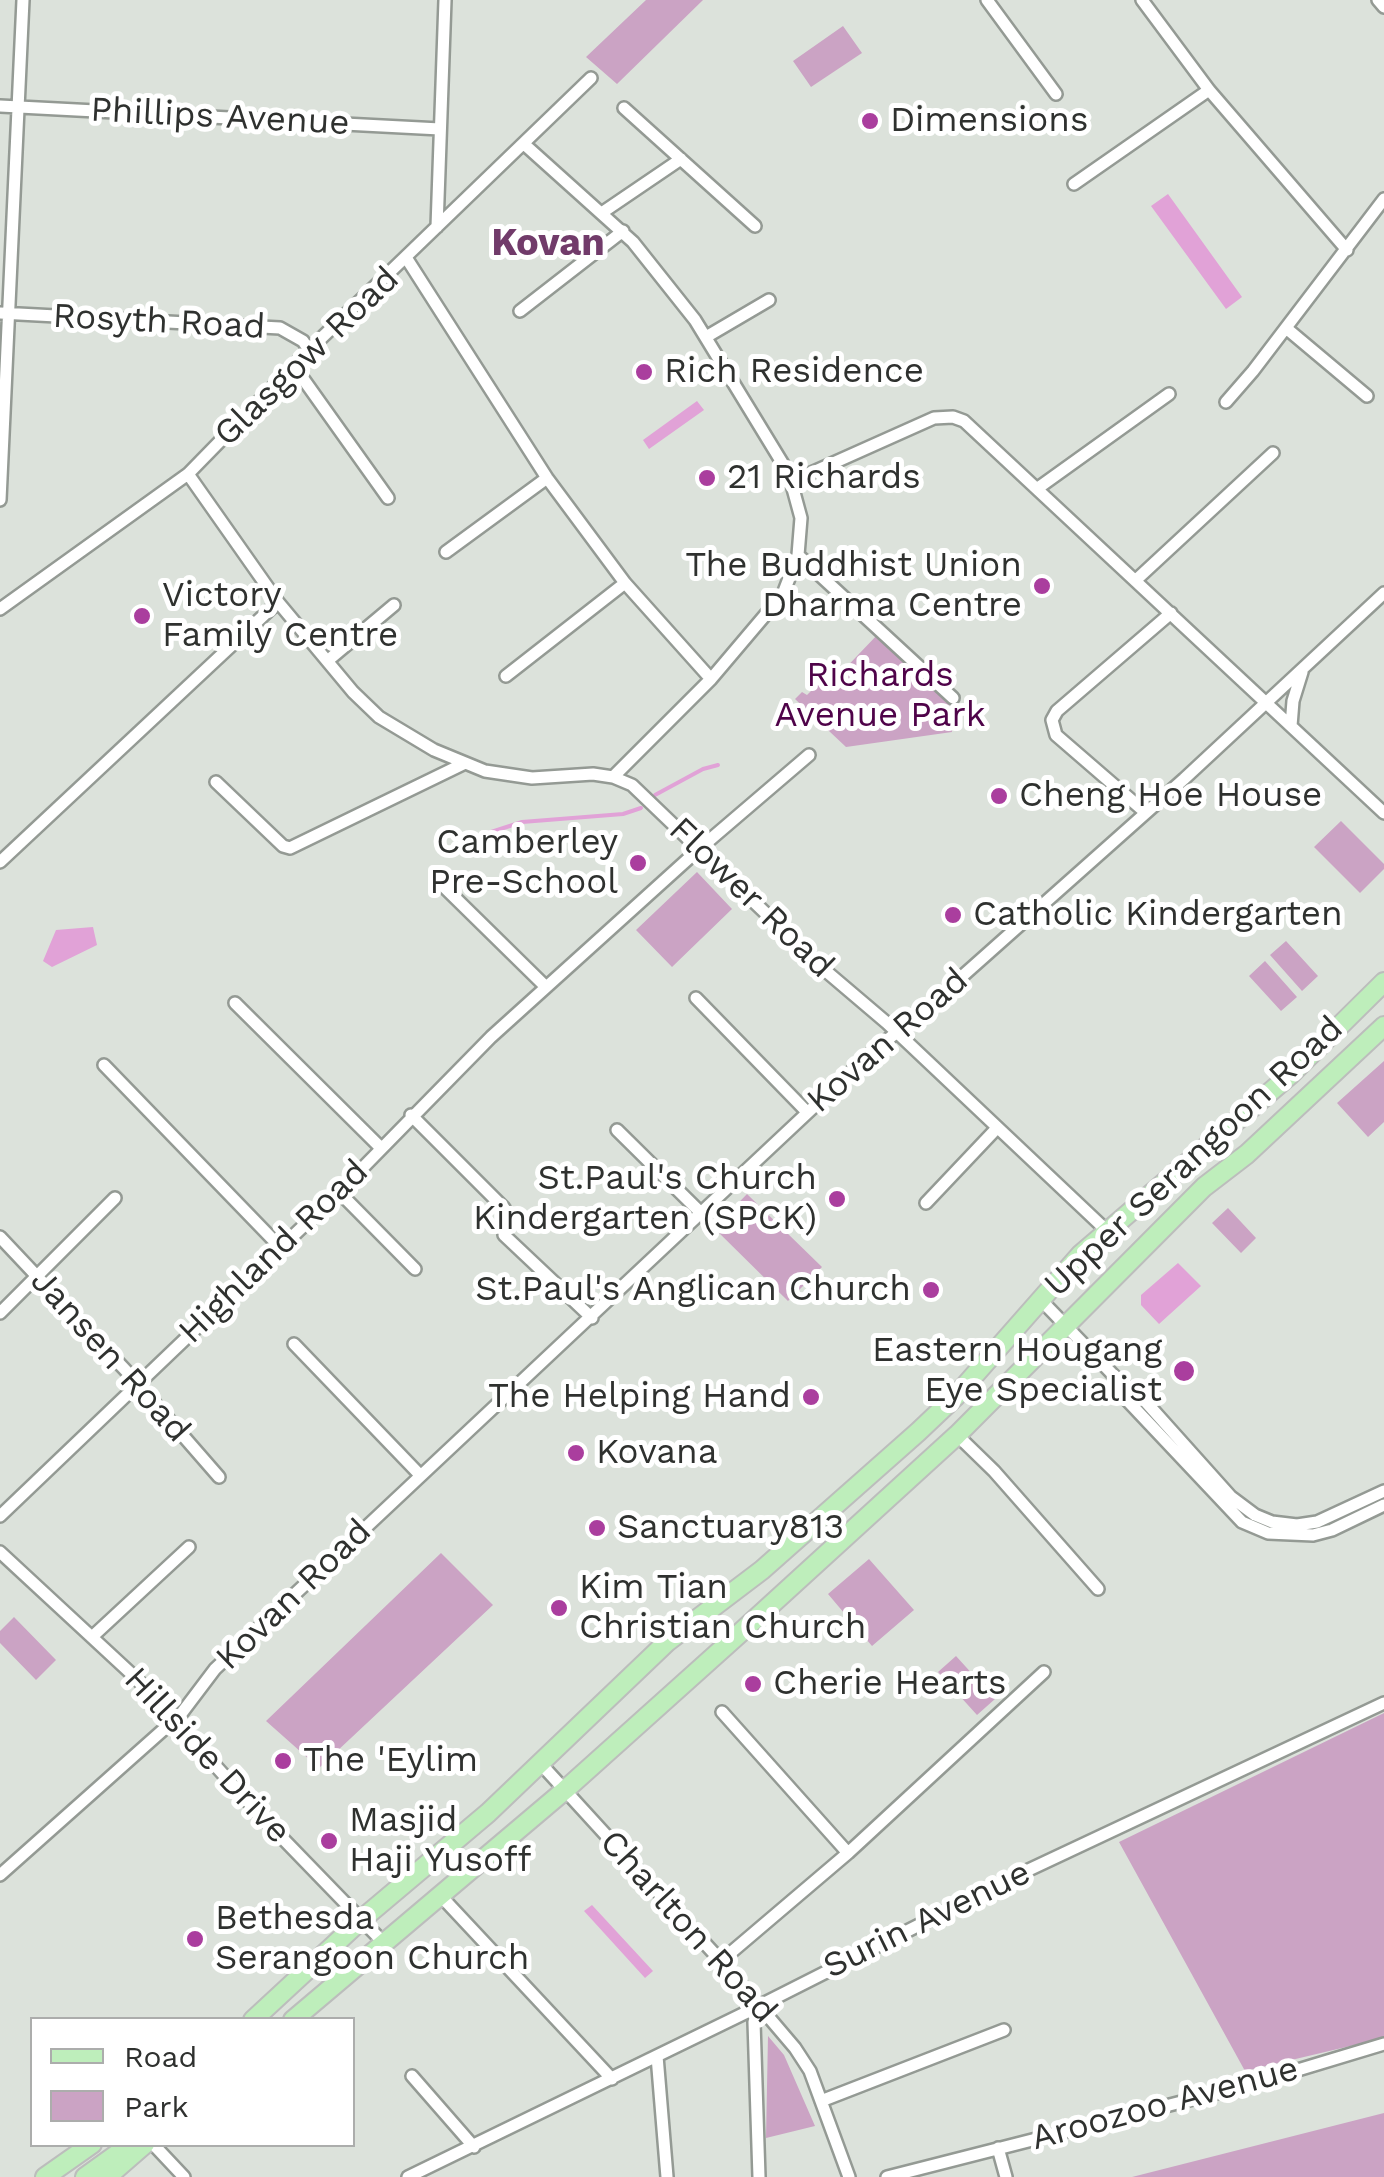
<!DOCTYPE html>
<html>
<head>
<meta charset="utf-8">
<style>
  body { margin:0 }
  #map { position:relative; width:1384px; height:2177px; overflow:hidden; background:#dce2db; font-family:"Work Sans",sans-serif }
  canvas { display:block }
  .legend { position:absolute; left:30px; top:2017px; width:325px; height:130px; box-sizing:border-box; background:#fff; border:2px solid #acadac; margin:0; padding:12px 18px; list-style:none; font-size:30px; color:#2f312f }
  .legend li { display:flex; align-items:center; gap:20px; height:50px }
  .legend b { width:50px; border:2px solid #acadac }
</style>
</head>
<body>
<div id="map">
<canvas width="1384" height="2177"></canvas>
<ul class="legend">
<li><b style="height:12px;background:#beeebb"></b>Road</li>
<li><b style="height:28px;background:#cba3c4"></b>Park</li>
</ul>
</div>
<script>
const context = document.querySelector('canvas').getContext('2d');
context.lineJoin = 'round';
function fillPath(path, color) { context.fillStyle = color; context.fill(path, 'evenodd'); }
const poly = rows => new Path2D(rows.map(r => 'M' + r).join(''));
function trace(path, color, width, dash) { context.strokeStyle = color; context.lineWidth = width; context.lineCap = dash ? 'butt' : 'round'; context.setLineDash(dash || []); context.stroke(path); }
function write(font, color, halo, rows, align = 'center') {
  context.font = font + ' "Work Sans",sans-serif'; context.lineWidth = 10; context.setLineDash([]); context.textBaseline = 'middle'; context.strokeStyle = halo; context.fillStyle = color; for (const [text, x, y, turn = 0] of rows) {
    context.save(); context.translate(x, y); context.rotate((+turn || 0) * Math.PI / 180); context.textAlign = isNaN(turn) ? turn : align; if (halo) context.strokeText(text, 0, 0); context.fillText(text, 0, 0); context.restore();
  }
}
fillPath(poly([
  [646,0,703,0,617,84,586,57],
  [843,26,862,53,811,87,793,61],
  [879,633,949,701,952,732,846,747,795,699,802,692,807,695,829,673,835,679],
  [1341,821,1384,864,1384,869,1360,893,1314,847],
  [697,872,732,909,672,967,636,930],
  [1286,941,1318,976,1302,991,1270,955],
  [1265,961,1297,997,1281,1011,1249,976],
  [1384,1061,1384,1122,1368,1137,1337,1103],
  [747,1194,822,1267,788,1301,714,1228],
  [1228,1208,1256,1238,1241,1253,1212,1223],
  [441,1553,493,1605,319,1768,266,1721],
  [869,1559,914,1610,872,1646,828,1594],
  [14,1617,56,1660,36,1680,0,1643,0,1631],
  [956,1656,995,1699,977,1715,938,1672],
  [1384,1713,1384,2038,1245,2071,1119,1842],
  [768,2036,784,2055,815,2126,766,2138],
  [1384,2113,1384,2177,1132,2177]
]), '#cba3c4');
fillPath(poly([
  [1168,194,1242,297,1226,309,1151,206],
  [697,401,704,410,649,449,643,440],
  [93,927,97,945,52,967,43,961,56,930],
  [1178,1263,1201,1286,1159,1324,1141,1305,1141,1295],
  [592,1905,653,1971,645,1978,584,1911]
]), '#e1a2d7');
trace(poly([
  [655,795,703,769,718,765],
  [485,834,522,822,623,814,641,808]
]), '#e1a2d7', 4);
const minor = poly([
  [987,0,1056,94],
  [1142,0,1209,90,1347,250],
  [1378,0,1384,7],
  [0,106,440,129],
  [624,108,755,226],
  [524,144,633,242,695,320,789,474,801,518,798,555,783,594,711,679,613,777],
  [1074,184,1209,90],
  [603,212,681,159],
  [437,227,445,0],
  [407,259,547,478,625,583,711,679],
  [520,311,623,231],
  [0,313,280,328,303,341,309,350],
  [1286,328,1367,396],
  [706,337,769,300],
  [294,366,388,498],
  [1226,402,1253,371,1384,199],
  [188,474,278,602,353,692,379,717,434,750,485,771,532,778,593,774,613,777,632,785,827,972,887,1023,1106,1230],
  [793,481,934,418,953,417,964,421,1384,813],
  [1038,488,1169,394],
  [0,500,23,0],
  [446,552,547,478],
  [798,555,953,698],
  [1136,580,1273,453],
  [0,609,188,474,309,350,591,78],
  [332,657,394,605],
  [506,676,625,583],
  [1291,726,1293,701,1302,672],
  [216,782,283,846,290,848,463,764],
  [1145,812,1056,735,1052,720,1057,711,1171,613],
  [0,862,278,602],
  [437,880,546,987],
  [696,998,807,1112],
  [235,1003,381,1148],
  [104,1065,281,1248],
  [411,1115,504,1208],
  [617,1130,700,1212],
  [339,1192,415,1269],
  [926,1203,997,1128],
  [504,1235,592,1318],
  [0,1237,131,1376,219,1477],
  [1040,1299,1122,1384,1137,1392,1231,1497,1255,1515,1272,1522,1297,1525,1317,1522,1384,1491],
  [0,1313,115,1198],
  [294,1344,420,1475],
  [1122,1384,1126,1399,1242,1522,1268,1533,1313,1535,1332,1530,1384,1505],
  [957,1435,994,1471,1098,1589],
  [0,1516,339,1192,491,1037,698,850,809,755],
  [0,1552,137,1679,260,1815,383,1942],
  [93,1636,189,1547],
  [722,1712,848,1853],
  [541,1764,721,1961,795,2048,810,2071,849,2177],
  [0,1875,181,1714,215,1669,869,1055,931,1004,1184,779,1384,593],
  [439,1894,612,2079],
  [721,1961,848,1853,1044,1672],
  [759,2005,754,2022,759,2177],
  [657,2056,667,2177],
  [412,2076,474,2147],
  [821,2101,1004,2030],
  [153,2144,184,2177],
  [998,2148,1006,2177],
  [408,2177,747,2012,1020,1874,1384,1703],
  [887,2177,1248,2085,1384,2044]
]);
const primary = poly([
  [253,2020,361,1920,488,1813,667,1642,762,1570,918,1432,956,1396,1081,1254,1290,1075,1384,982],
  [293,2020,565,1790,740,1633,957,1435,1204,1187,1247,1154,1384,1026],
  [45,2177,92,2144],
  [85,2177,131,2144],
  [107,2177,145,2144]
]);
trace(minor, '#949a94', 16);
trace(primary, '#bcbdbc', 22);
trace(minor, '#fff', 11);
trace(primary, '#beeebb', 18);
for (const [x, y, r, color] of [
  [870,121,10,"#aa3e9e"],
  [644,372,10,"#aa3e9e"],
  [707,478,10,"#aa3e9e"],
  [1042,586,10,"#aa3e9e"],
  [142,616,10,"#aa3e9e"],
  [999,796,10,"#aa3e9e"],
  [638,863,10,"#aa3e9e"],
  [953,915,10,"#aa3e9e"],
  [837,1199,10,"#aa3e9e"],
  [931,1290,10,"#aa3e9e"],
  [1184,1371,12,"#aa3e9e"],
  [811,1397,10,"#aa3e9e"],
  [576,1453,10,"#aa3e9e"],
  [597,1528,10,"#aa3e9e"],
  [559,1608,10,"#aa3e9e"],
  [753,1684,10,"#aa3e9e"],
  [283,1761,10,"#aa3e9e"],
  [329,1841,10,"#aa3e9e"],
  [195,1939,10,"#aa3e9e"]
]) { const dot = new Path2D(); dot.arc(x, y, r, 0, 2 * Math.PI); context.fillStyle = color; context.fill(dot); trace(dot, '#fff', 4); }
write('35px', '#2f312f', '#fff', [
  ["Phillips Avenue",220,117,3],
  ["Rosyth Road",159,322,3],
  ["Glasgow Road",307,357,-44],
  ["Flower Road",751,898,44],
  ["Kovan Road",888,1041,-41],
  ["Upper Serangoon Road",1194,1157,-43],
  ["Highland Road",274,1252,-44],
  ["Jansen Road",110,1356,48],
  ["Kovan Road",294,1595,-44],
  ["Hillside Drive",207,1756,47],
  ["Surin Avenue",927,1920,-26],
  ["Charlton Road",688,1927,48],
  ["Aroozoo Avenue",1165,2104,-15]
]);
write('35px', '#2f312f', '#fff', [
  ["Dimensions",890,121],
  ["Rich Residence",664,372],
  ["21 Richards",727,478],
  ["The Buddhist Union",1022,566,"right"],
  ["Dharma Centre",1022,606,"right"],
  ["Victory",162,596],
  ["Family Centre",162,636],
  ["Cheng Hoe House",1019,796],
  ["Camberley",618,843,"right"],
  ["Pre-School",618,883,"right"],
  ["Catholic Kindergarten",973,915],
  ["St.Paul's Church",817,1179,"right"],
  ["Kindergarten (SPCK)",817,1219,"right"],
  ["St.Paul's Anglican Church",911,1290,"right"],
  ["Eastern Hougang",1162,1351,"right"],
  ["Eye Specialist",1162,1391,"right"],
  ["The Helping Hand",791,1397,"right"],
  ["Kovana",596,1453],
  ["Sanctuary813",617,1528],
  ["Kim Tian",579,1588],
  ["Christian Church",579,1628],
  ["Cherie Hearts",773,1684],
  ["The 'Eylim",303,1761],
  ["Masjid",349,1821],
  ["Haji Yusoff",349,1861],
  ["Bethesda",215,1919],
  ["Serangoon Church",215,1959]
], 'left');
write('35px', '#4f0349', '#fff', [
  ["Richards",880,676],
  ["Avenue Park",880,716]
]);
write('bold 38px', '#713b6a', '#fff', [
  ["Kovan",548,244]
]);
</script>
</body>
</html>
